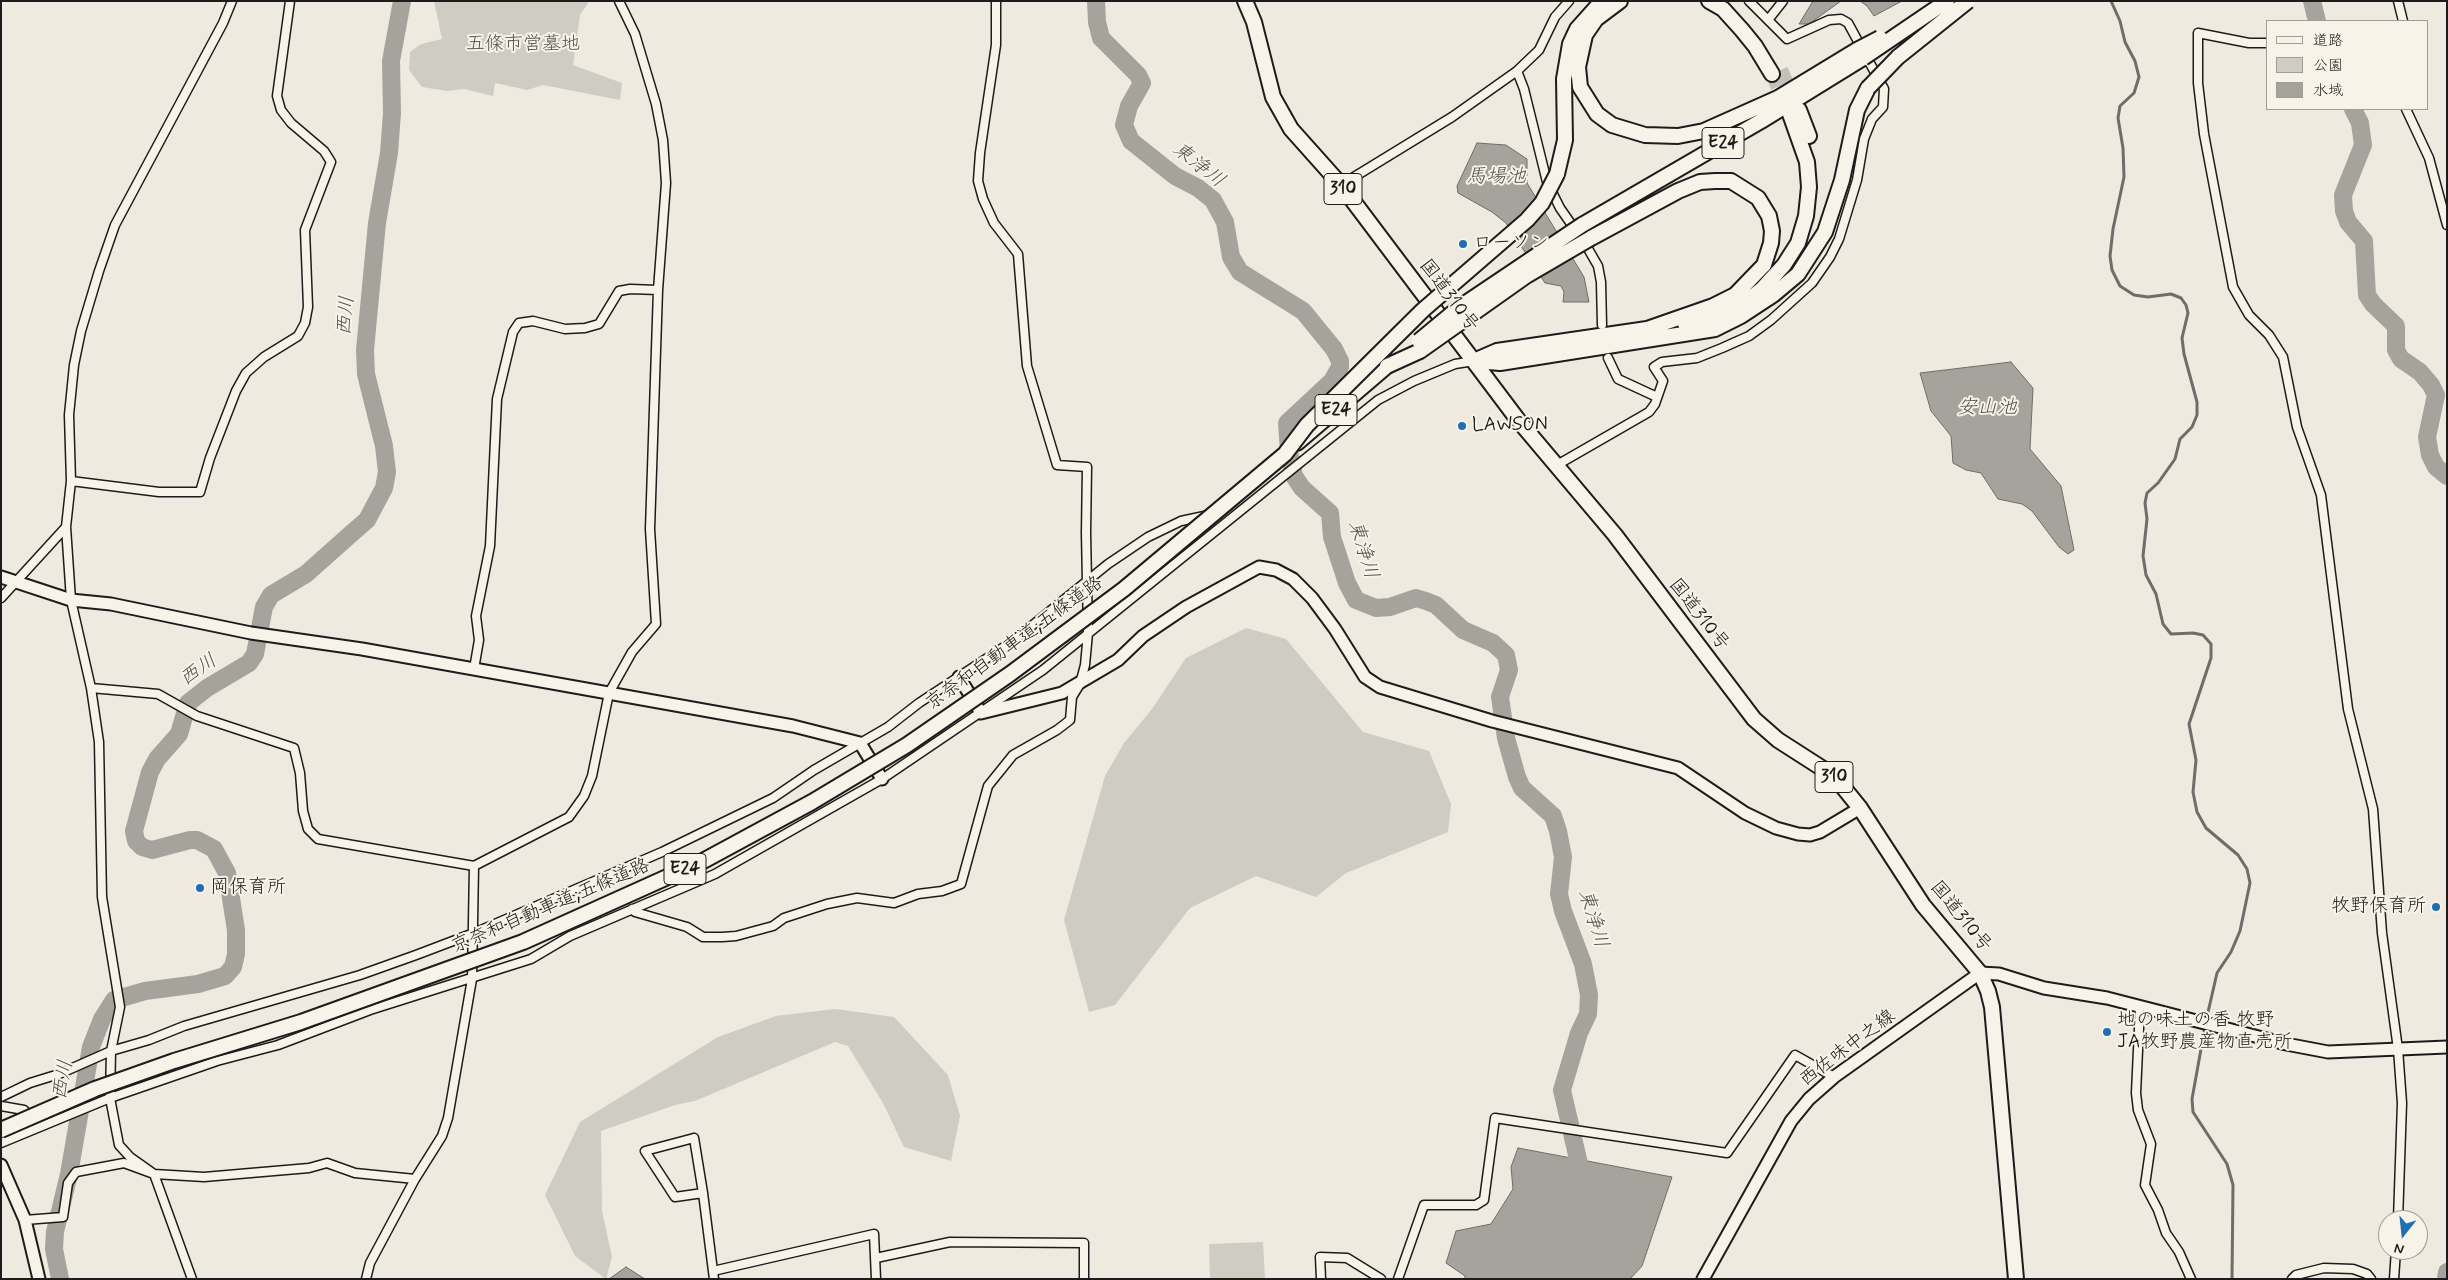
<!DOCTYPE html>
<html>
<head>
<meta charset="utf-8">
<style>
  body { margin:0 }
  #map { position:relative; width:2448px; height:1280px; overflow:hidden; background:#eeeae0; font-family:Mynerve,"Klee One",sans-serif }
  canvas { display:block }
  .frame { position:absolute; inset:0; border:2px solid #1c1c1c; pointer-events:none }
  .legend { position:absolute; left:2266px; top:20px; width:162px; height:90px; box-sizing:border-box; background:#f7f3e8; border:1px solid #9f9d96; margin:0; padding:6px 9px; list-style:none; font-size:15px; color:#1c1c1c }
  .legend li { display:flex; align-items:center; gap:10px; height:25px }
  .legend b { width:25px; border:1px solid #9f9d96 }
  .north { position:absolute; left:2378px; top:1210px; width:50px; height:50px; box-sizing:border-box; background:#f7f3e8; border:1px solid #9f9d96; border-radius:50%; rotate:196deg; font-size:14px; font-weight:700; line-height:20px; text-align:center; color:#1c1c1c }
  .north::after { content:''; display:block; margin:auto; width:18px; height:22px; background:#1f6fb2; clip-path:polygon(50% 0,100% 100%,50% 72%,0 100%) }
</style>
</head>
<body>
<div id="map">
<canvas width="2448" height="1280"></canvas>
<div class="frame"></div>
<ul class="legend">
<li><b style="height:6px;background:#f7f3e8"></b>道路</li>
<li><b style="height:14px;background:#cfccc3"></b>公園</li>
<li><b style="height:14px;background:#a6a39d"></b>水域</li>
</ul>
<div class="north">N</div>
</div>
<script>
const context = document.querySelector('canvas').getContext('2d');
context.lineJoin = 'round';
function fillPath(path, color) { context.fillStyle = color; context.fill(path, 'evenodd'); }
const poly = rows => new Path2D(rows.map(r => 'M' + r).join(''));
function trace(path, color, width, dash) { context.strokeStyle = color; context.lineWidth = width; context.lineCap = dash ? 'butt' : 'round'; context.setLineDash(dash || []); context.stroke(path); }
function write(font, color, halo, rows, align = 'center') {
  context.font = font + ' Mynerve,"Klee One",sans-serif'; context.lineWidth = 4; context.setLineDash([]); context.textBaseline = 'middle'; context.strokeStyle = halo; context.fillStyle = color; for (const [text, x, y, turn = 0] of rows) {
    context.save(); context.translate(x, y); context.rotate((+turn || 0) * Math.PI / 180); context.textAlign = isNaN(turn) ? turn : align; if (halo) context.strokeText(text, 0, 0); context.fillText(text, 0, 0); context.restore();
  }
}
fillPath(poly([
  [434,1,587,1,588,3,580,15,573,65,622,83,620,100,543,85,527,90,495,83,493,96,464,89,447,91,422,87,409,70,410,52,421,44,442,39],
  [1246,628,1286,639,1363,732,1429,751,1451,804,1448,832,1346,873,1316,897,1256,876,1190,908,1115,1005,1089,1012,1064,920,1105,776,1124,743,1152,709,1186,658],
  [835,1009,894,1017,948,1075,960,1116,951,1161,904,1147,883,1103,848,1046,835,1042,695,1101,675,1105,601,1131,602,1211,612,1257,606,1279,575,1256,545,1195,580,1122,718,1037,776,1016],
  [1263,1242,1265,1279,1210,1279,1209,1244]
]), '#cfccc3');
const water = poly([
  [1813,1,1841,1,1809,24,1799,24,1813,1],
  [1860,1,1902,1,1874,16,1867,6,1860,1],
  [1477,143,1506,145,1527,159,1527,183,1584,277,1589,302,1563,302,1564,292,1561,286,1545,283,1506,223,1492,212,1458,193,1457,186,1477,143],
  [2011,362,2033,388,2030,449,2061,486,2074,550,2068,554,2059,547,2032,511,2022,504,1998,499,1981,473,1966,470,1953,463,1951,436,1931,411,1920,373,2011,362],
  [1518,1148,1672,1177,1642,1266,1630,1279,1465,1279,1465,1276,1446,1263,1456,1231,1491,1224,1513,1189,1511,1167,1518,1148],
  [626,1267,645,1279,609,1279,626,1267]
]);
fillPath(water, '#a6a39d');
trace(water, '#6f6d69', 1);
trace(poly([
  [2111,1,2120,21,2125,42,2135,61,2139,77,2134,93,2120,106,2118,118,2123,148,2124,177,2113,229,2110,256,2112,270,2120,286,2134,295,2148,297,2171,294,2181,298,2186,305,2188,313,2182,338,2184,354,2197,402,2197,415,2192,427,2180,439,2175,459,2158,483,2147,493,2145,503,2147,519,2143,556,2146,575,2156,594,2163,624,2171,634,2193,633,2203,635,2211,644,2211,658,2189,724,2196,760,2193,792,2197,812,2206,828,2238,855,2247,869,2250,883,2240,931,2231,952,2217,973,2206,1021],
  [2205,1027,2192,1099,2193,1112,2227,1164,2233,1185,2232,1279]
]), '#6f6d69', 3);
trace(poly([
  [1096,1,1097,22,1101,38,1138,75,1142,83,1129,106,1124,125,1131,141,1175,176,1198,188,1213,200,1225,222,1231,257,1240,272,1303,311,1334,349,1340,361,1340,367,1332,381,1287,423,1289,452,1294,476,1302,488,1330,513,1332,537,1347,583,1356,600,1376,608,1390,607,1416,598,1426,601,1436,605,1463,630,1493,643,1506,655,1509,670,1500,697,1506,738,1517,777,1522,788,1553,816,1558,831,1563,857,1559,894,1563,911,1583,964,1589,995,1588,1014,1579,1033,1562,1090,1583,1181],
  [2312,1,2317,21],
  [2353,109,2360,123,2363,145,2343,195,2344,211,2348,222,2364,241,2367,295,2373,304,2396,326,2396,350,2401,359,2420,372,2431,385,2436,395,2427,437,2430,455,2436,467,2447,476],
  [60,1279,54,1249,55,1232,69,1174,91,1047,102,1019,114,1000,145,991,198,984,225,976,233,967,236,954,236,930,227,873,214,849,197,840,190,840,152,850,142,847,136,841,134,831,150,772,157,759,179,734,188,703,207,688,249,663,255,654,264,607,271,595,306,574,352,533,367,520,384,488,387,472,384,446,366,374,365,350,377,223,389,153,392,113,391,61,402,1],
  [2446,1279,2447,1272]
]), '#a6a39d', 18);
trace(poly([
  [1781,70,1795,101],
  [1772,74,1786,106]
]), '#c4c1b9', 14, [14, 7]);
const street = poly([
  [2398,1,2403,21],
  [1768,20,1783,1],
  [2267,43,2249,43,2198,33,2198,83,2204,134,2233,287,2249,315,2269,335,2283,357,2297,427,2321,495,2348,709,2373,809,2382,933,2398,1049,2402,1103,2398,1220],
  [1517,71,1524,89,1547,182,1560,208,1576,231],
  [2406,109,2429,158,2447,225],
  [1341,185,1452,117,1517,71,1539,50,1555,17,1569,1],
  [1583,240,1598,266,1601,282,1602,325],
  [1608,358,1618,379,1657,397],
  [1557,465,1649,412,1655,404,1663,381,1654,367,1662,362,1697,358,1722,348,1749,336,1771,320,1812,283,1830,257,1839,239,1857,180,1864,139,1872,119,1883,107,1884,89,1848,23,1841,19,1829,20,1787,39,1749,1],
  [71,481,159,492,200,492,210,458,236,391,246,373,264,357,298,336,305,323,308,307,305,230,331,162,324,151,291,123,281,110,277,96,290,1],
  [1,598,66,527],
  [474,669,479,640,476,616,490,546,497,399,513,332,519,323,533,321,565,329,585,328,599,324,619,291,630,289,658,290],
  [91,688,158,694,197,716,294,748,300,773,303,811,308,829,318,839,474,866],
  [632,909,635,912,687,927,703,937,722,937,736,936,773,926,784,918,827,904,857,898,894,903,918,894,942,891,961,884,988,786,1013,755,1057,730,1070,720,1072,697,1080,684,1085,665,1088,633,1086,533,1087,467,1057,465,1027,366,1018,254,994,223,983,199,978,181,980,153,996,45,996,1],
  [2140,1007,2136,1093,2138,1110,2151,1144,2145,1185,2158,1210,2166,1233,2179,1252,2191,1279],
  [1,1097,30,1083,59,1074,111,1051,149,1040,184,1026,360,975,416,955,474,933,662,852,773,798,814,770,888,727,919,703,1013,641,1108,564,1148,537,1181,521,1209,515],
  [1,1106,24,1110,31,1119],
  [694,1138,703,1193,675,1197,645,1151,694,1138],
  [1,1143,110,1098,217,1061,278,1045,370,1010,531,959,570,936,715,874,882,779,1043,670,1378,400,1414,381,1455,364,1474,361],
  [703,1193,714,1279],
  [25,1220,63,1217,68,1183,76,1172,124,1163,154,1174,204,1177,309,1168,327,1163,355,1173,415,1179],
  [876,1258,950,1242,1084,1243,1084,1279],
  [713,1271,874,1234,876,1279],
  [192,1279,154,1174,130,1157,119,1145,110,1098,111,1051,120,1007,102,897,99,742,91,688,71,600,66,527,71,481,69,415,74,365,81,331,99,271,115,225,223,23,232,1],
  [366,1279,370,1263,415,1179,442,1136,448,1118,472,979,474,866,569,817,584,796,592,776,609,693,632,652,656,624,650,529,658,290,666,183,663,140,656,104,635,34,619,1],
  [1321,1279,1320,1257,1347,1258,1381,1279],
  [1398,1279,1424,1205,1476,1205,1484,1200,1495,1118,1727,1153,1795,1055,1834,1077],
  [2292,1279,2296,1275,2324,1268,2353,1269,2367,1274,2371,1279],
  [2394,1279,2396,1250]
]);
const secondary = poly([
  [1,577,71,600,111,604,251,633,362,649,793,726,860,743,882,779],
  [959,677,981,713,1062,693,1118,660,1143,636,1186,607,1259,567,1276,570,1293,579,1312,598,1335,629,1365,677,1380,687,1492,721,1678,768,1745,813,1776,828,1798,834,1810,835,1820,832,1860,808],
  [1,1165,25,1220,39,1279],
  [1703,1279,1791,1121,1809,1099,1834,1077,1980,973,1999,974,2044,988,2107,998,2286,1044,2328,1052,2447,1047]
]);
const highway = poly([
  [1245,1,1254,22,1273,97,1291,129,1341,185,1518,420,1615,535,1754,719,1778,740,1831,774,1843,787,1860,808,1923,905,1980,973,1988,991,1992,1007,2016,1279],
  [1620,1,1596,19,1585,35,1578,67,1580,87,1597,114,1612,125,1645,135,1678,136,1704,131,1778,98,1857,50],
  [1709,1,1723,9,1742,30,1755,46,1772,74],
  [1799,110,1809,136],
  [1557,174,1565,140,1564,79,1570,44,1577,29,1602,1],
  [1582,225,1761,121,1863,58],
  [1685,324,1710,319,1742,305,1762,289,1784,265,1798,243,1806,216,1809,187,1807,162,1790,114],
  [1474,361,1497,351,1647,329,1713,306,1735,295,1764,265,1771,243,1772,231,1769,216,1758,198,1731,181,1715,181,1700,182,1678,191,1591,238],
  [1477,361,1500,363,1715,329,1741,316,1773,295,1798,274,1825,232,1842,180,1857,110,1868,88],
  [1297,443,1387,366]
]);
trace(street, '#1c1c1c', 11);
trace(secondary, '#1c1c1c', 15);
trace(highway, '#1c1c1c', 18);
trace(street, '#f7f3e8', 8);
trace(secondary, '#f7f3e8', 11);
trace(highway, '#f7f3e8', 14);
const highwayBridge = poly([
  [1857,50,1880,38],
  [1863,58,1947,1],
  [1868,88,1898,57,1968,1],
  [1419,341,1460,307,1582,225],
  [1387,366,1420,351,1526,276,1591,238],
  [1,1130,95,1089,174,1061,301,1022,523,942,703,861,812,802,907,745,1010,674,1124,589,1285,454,1307,425,1423,310,1527,220,1542,203,1557,174]
]);
trace(highwayBridge, '#1c1c1c', 18, []);
trace(highwayBridge, '#f7f3e8', 14);
for (const [x, y, r, color] of [
  [1463,244,5,"#1f6fb2"],
  [1462,426,5,"#1f6fb2"],
  [200,888,5,"#1f6fb2"],
  [2436,907,5,"#1f6fb2"],
  [2107,1032,5,"#1f6fb2"]
]) { const dot = new Path2D(); dot.arc(x, y, r, 0, 2 * Math.PI); context.fillStyle = color; context.fill(dot); trace(dot, '#f7f3e8', 2); }
for (const [x, y, w] of [
  [1723,143,42],
  [1343,189,38],
  [1336,410,42],
  [1834,777,38],
  [685,869,42]
]) { const box = new Path2D(); box.roundRect(x - w / 2, y - 15.5, w, 31, 4); context.fillStyle = '#f7f3e8'; context.fill(box); trace(box, '#1c1c1c', 1); }
write('bold 18px', '#1c1c1c', null, [
  ["E24",1723,143],
  ["310",1343,189],
  ["E24",1336,410],
  ["310",1834,777],
  ["E24",685,869]
]);
write('19px', '#52514e', '#f7f3e8', [
  ["五條市営墓地",523,45]
]);
write('19px', '#1c1c1c', '#f7f3e8', [
  ["ローソン",1473,244],
  ["LAWSON",1472,426],
  ["岡保育所",210,888],
  ["牧野保育所",2426,907,"right"],
  ["地の味土の香 牧野",2117,1021],
  ["JA牧野農産物直売所",2117,1043]
], 'left');
write('19px', '#1c1c1c', '#f7f3e8', [
  ["国道310号",1448,296,53],
  ["国道310号",1698,615,52],
  ["京奈和自動車道;五條道路",1015,644,-36],
  ["京奈和自動車道;五條道路",551,907,-23],
  ["国道310号",1960,917,51],
  ["西佐味中之線",1848,1049,-37]
]);
write('italic 20px', '#535250', '#f7f3e8', [
  ["東浄川",1198,166,38],
  ["馬場池",1496,178],
  ["西川",347,316,-85],
  ["安山池",1987,409],
  ["東浄川",1362,550,73],
  ["西川",199,671,-35],
  ["東浄川",1592,919,73],
  ["西川",64,1080,-80]
]);
</script>
</body>
</html>
